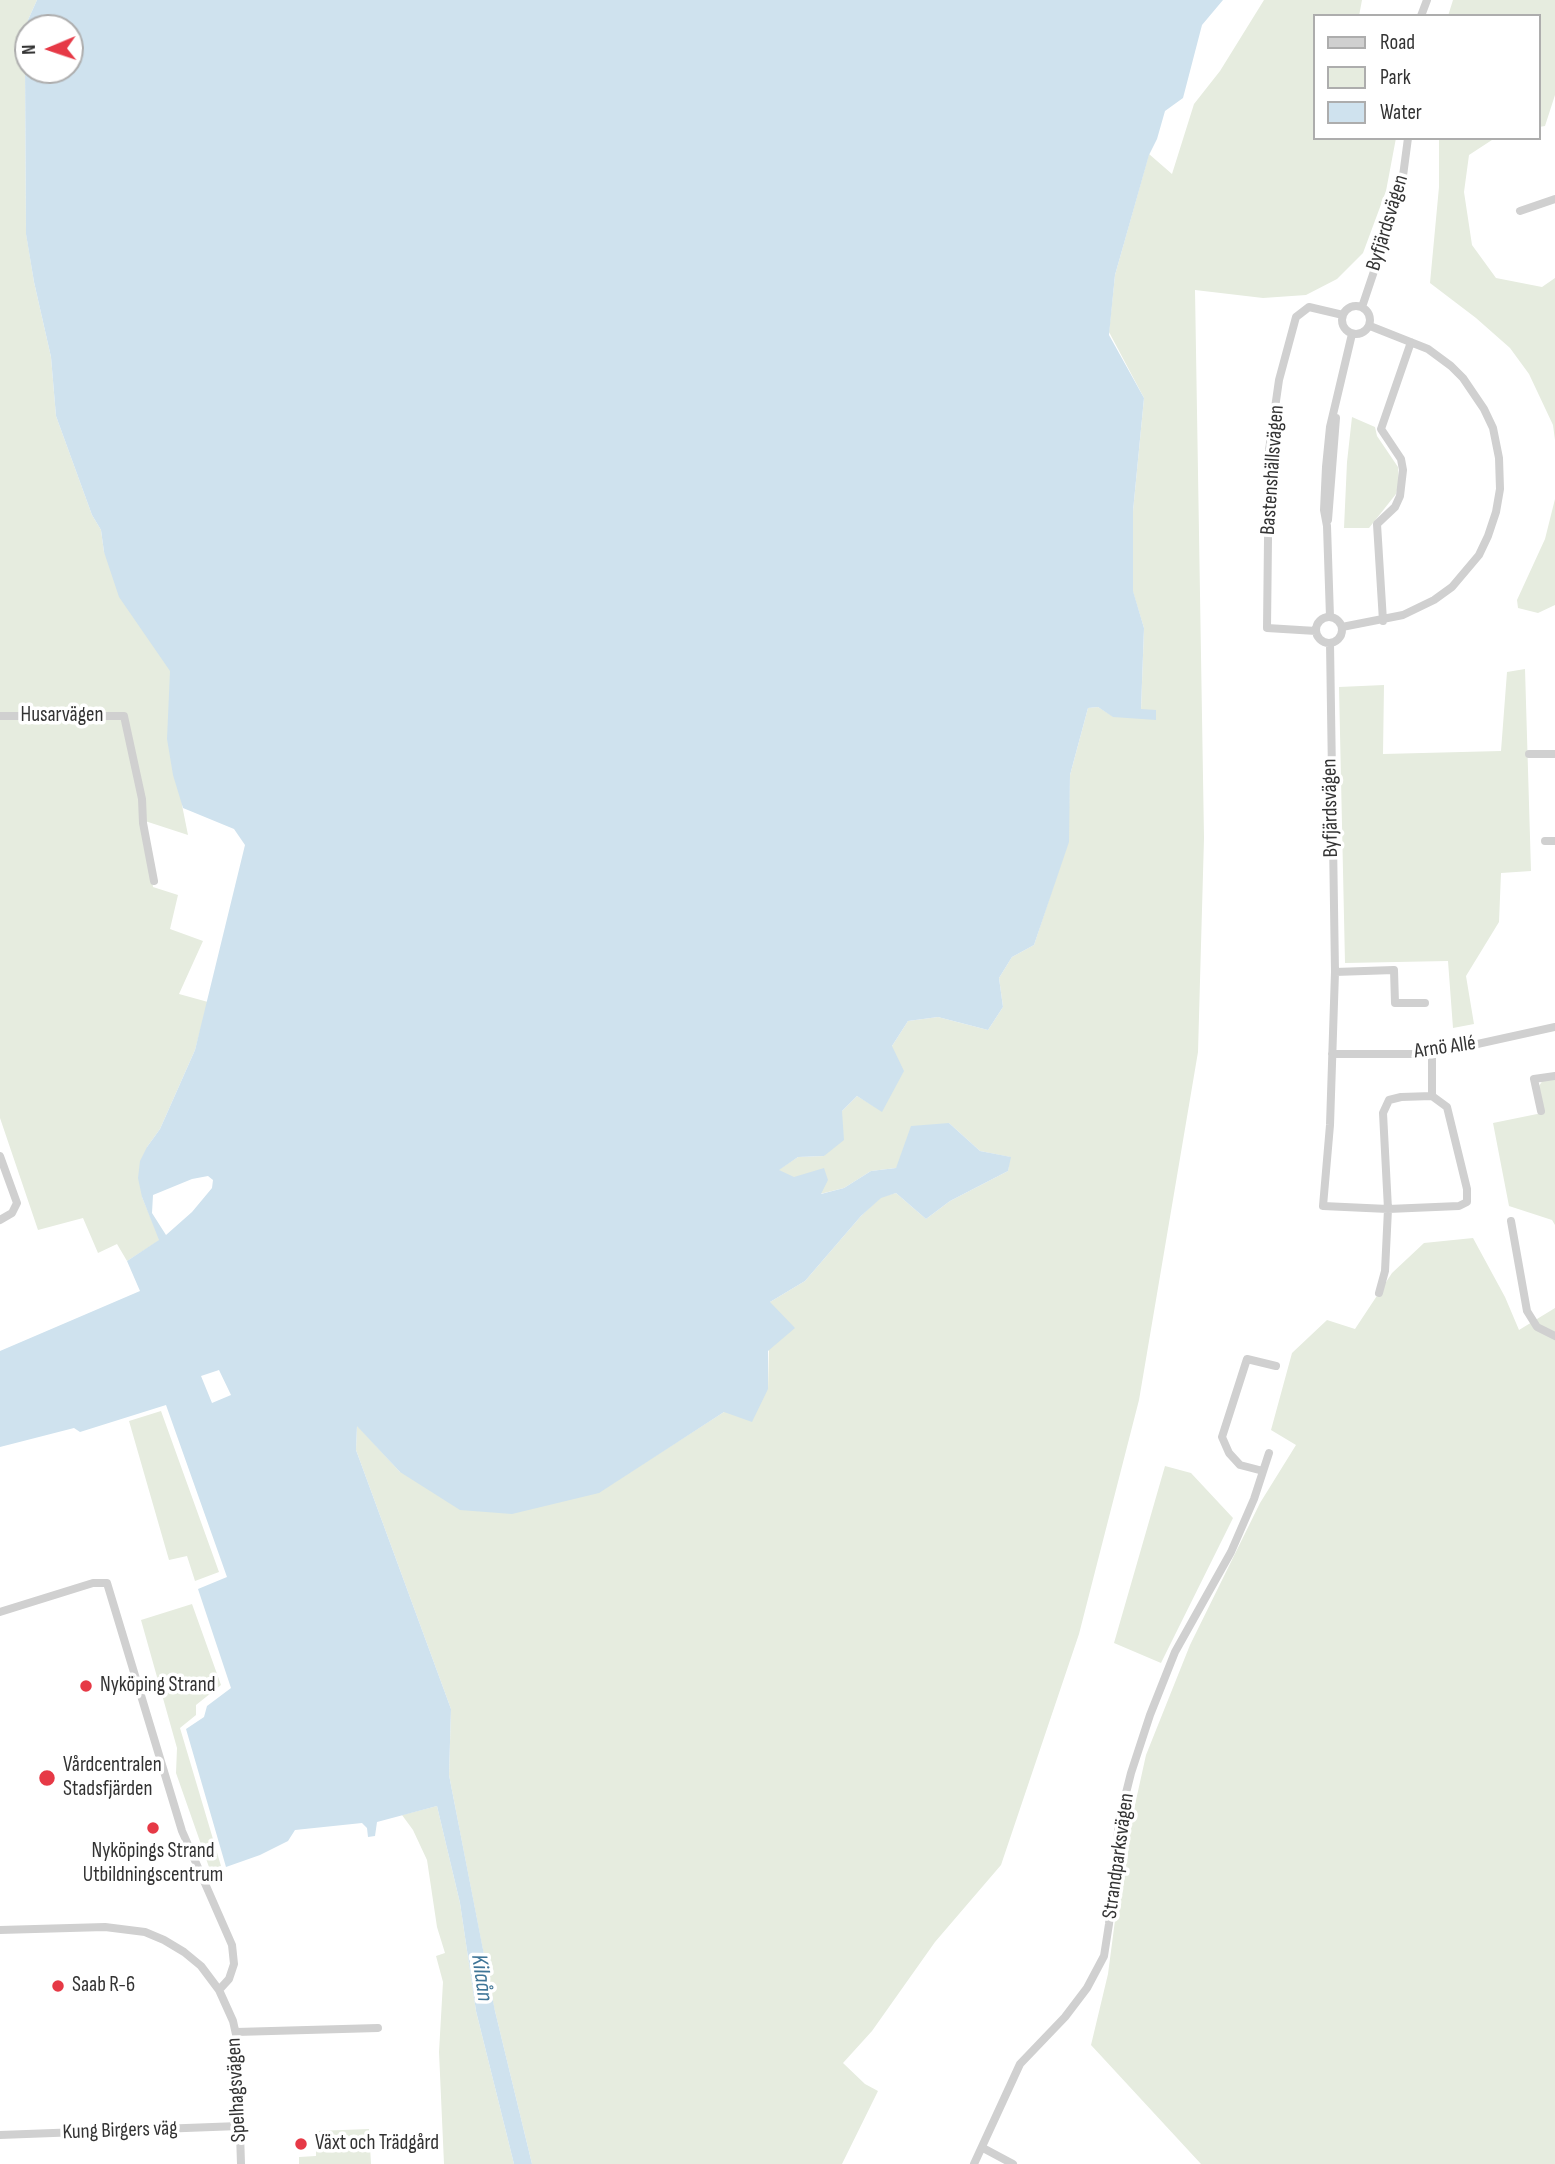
<!DOCTYPE html>
<html>
<head>
<meta charset="utf-8">
<style>
  body { margin:0 }
  #map { position:relative; width:1555px; height:2164px; overflow:hidden; background:#fff; font-family:"Sofia Sans Condensed",sans-serif }
  canvas { display:block }
  .legend { position:absolute; left:1313px; top:14px; width:228px; height:126px; box-sizing:border-box; background:#fff; border:2px solid #adadad; margin:0; padding:9px 12px; list-style:none; font-size:21px; color:#333 }
  .legend li { display:flex; align-items:center; gap:14px; height:35px }
  .legend b { width:35px; border:2px solid #adadad }
  .north { position:absolute; left:14px; top:14px; width:70px; height:70px; box-sizing:border-box; background:#fff; border:2px solid #adadad; border-radius:50%; rotate:268deg; font-size:19px; font-weight:700; line-height:28px; text-align:center; color:#333 }
  .north::after { content:''; display:block; margin:auto; width:24px; height:32px; background:#e63946; clip-path:polygon(50% 0,100% 100%,50% 72%,0 100%) }
</style>
</head>
<body>
<div id="map">
<canvas width="1555" height="2164"></canvas>
<ul class="legend">
<li><b style="height:9px;background:#d0d0d0"></b>Road</li>
<li><b style="height:19px;background:#e6ecdf"></b>Park</li>
<li><b style="height:19px;background:#cfe2ee"></b>Water</li>
</ul>
<div class="north">N</div>
</div>
<script>
const context = document.querySelector('canvas').getContext('2d');
context.lineJoin = 'round';
function fillPath(path, color) { context.fillStyle = color; context.fill(path, 'evenodd'); }
const poly = rows => new Path2D(rows.map(r => 'M' + r).join(''));
function trace(path, color, width, dash) { context.strokeStyle = color; context.lineWidth = width; context.lineCap = dash ? 'butt' : 'round'; context.setLineDash(dash || []); context.stroke(path); }
function write(font, color, halo, rows, align = 'center') {
  context.font = font + ' "Sofia Sans Condensed",sans-serif'; context.lineWidth = 7; context.setLineDash([]); context.textBaseline = 'middle'; context.strokeStyle = halo; context.fillStyle = color; for (const [text, x, y, turn = 0] of rows) {
    context.save(); context.translate(x, y); context.rotate((+turn || 0) * Math.PI / 180); context.textAlign = isNaN(turn) ? turn : align; if (halo) context.strokeText(text, 0, 0); context.fillText(text, 0, 0); context.restore();
  }
}
fillPath(poly([
  [0,0,37,0,28,20,25,66,26,233,34,282,51,357,56,416,92,515,101,530,104,552,176,667,182,805,188,835,145,821,153,887,178,895,170,929,203,941,179,994,208,1002,195,1050,160,1129,147,1147,142,1197,160,1240,127,1261,117,1244,98,1253,83,1218,38,1230,0,1118],
  [1264,0,1362,0,1359,16,1315,16,1315,138,1396,138,1386,191,1363,253,1337,279,1306,295,1263,298,1195,290,1204,838,1198,1052,1139,1400,1079,1634,1001,1865,935,1942,872,2031,843,2063,865,2084,878,2091,842,2164,532,2164,494,2007,449,1775,451,1709,356,1450,357,1425,400,1472,599,1492,724,1412,768,1389,770,1302,805,1281,861,1216,881,1197,896,1193,926,1219,950,1201,1008,1171,1010,1157,980,1151,949,1123,896,1168,871,1171,844,1188,820,1194,778,1170,798,1157,824,1156,842,1111,857,1096,882,1111,892,1046,908,1021,938,1017,988,1030,1003,1007,999,978,1012,957,1034,945,1068,842,1070,775,1088,708,1098,707,1114,717,1141,710,1144,628,1133,592,1133,511,1144,398,1109,332,1115,275,1149,154,1172,174,1194,104,1220,71],
  [1453,0,1555,0,1555,95,1545,126,1539,127,1539,16,1448,16],
  [1439,138,1495,138,1469,155,1464,192,1472,245,1496,278,1542,287,1555,278,1555,440,1553,425,1529,374,1510,348,1476,318,1430,283,1439,187],
  [1352,417,1375,427,1377,436,1398,467,1399,482,1396,494,1369,528,1344,528,1347,462],
  [1555,499,1555,605,1538,613,1518,608,1517,600,1545,539],
  [1525,669,1531,871,1501,873,1499,922,1466,976,1474,1024,1453,1028,1448,961,1345,963,1339,687,1384,685,1383,754,1501,751,1507,672],
  [1555,1078,1555,1225,1552,1220,1509,1206,1493,1123,1542,1113,1537,1089,1543,1080],
  [1473,1238,1505,1297,1519,1330,1555,1308,1555,2164,1201,2164,1091,2045,1108,1974,1123,1859,1146,1755,1190,1645,1260,1503,1296,1445,1271,1430,1292,1353,1327,1320,1355,1329,1392,1273,1424,1243],
  [161,1411,219,1572,195,1581,187,1556,169,1560,129,1421],
  [1165,1466,1191,1473,1233,1518,1161,1663,1114,1643],
  [192,1604,221,1685,196,1705,196,1715,180,1728,221,1866,210,1870,176,1773,177,1748,141,1620],
  [437,1806,460,1903,476,2011,514,2164,444,2164,439,2052,443,1982,436,1956,445,1953,437,1927,427,1860,413,1830,402,1815],
  [369,2129,371,2164,299,2164,299,2157,316,2156,316,2131]
]), '#e6ecdf');
fillPath(poly([
  [37,0,1223,0,1202,25,1183,98,1165,111,1157,139,1149,155,1115,275,1109,335,1144,398,1133,511,1133,591,1144,628,1141,709,1156,710,1156,720,1113,717,1098,707,1088,708,1070,775,1069,842,1034,945,1012,957,999,978,1003,1007,988,1030,938,1017,908,1021,892,1046,904,1071,882,1112,857,1096,842,1111,844,1140,824,1156,798,1157,779,1170,794,1177,824,1168,828,1180,821,1194,844,1188,871,1171,896,1168,911,1126,949,1123,980,1151,1011,1157,1008,1171,950,1201,926,1219,896,1193,881,1198,861,1216,805,1281,770,1302,795,1328,768,1351,768,1389,752,1422,724,1412,599,1493,512,1514,460,1510,400,1472,357,1426,356,1450,451,1709,449,1775,495,2011,532,2164,514,2164,476,2011,460,1903,437,1806,377,1822,375,1836,368,1837,367,1828,362,1823,295,1830,288,1841,260,1855,226,1867,186,1729,204,1717,207,1706,231,1688,198,1589,227,1577,166,1405,80,1432,74,1428,0,1447,0,1351,140,1291,127,1261,159,1240,142,1197,138,1178,140,1161,147,1147,160,1129,195,1050,245,845,234,829,183,808,173,775,167,739,170,671,119,597,104,552,101,530,92,515,56,416,51,357,34,282,26,234,25,66,28,20],
  [28,28,70,28,70,70,28,70],
  [208,1176,213,1180,212,1188,192,1212,166,1235,152,1213,153,1195,192,1179],
  [219,1370,231,1395,212,1403,201,1376]
]), '#cfe2ee');
trace(poly([
  [1421,16,1427,0],
  [1520,211,1555,199],
  '1342 320a14 14 0 1 1 28 0a14 14 0 1 1-28 0Z',
  [1362,307,1401,191,1408,138],
  [1328,520,1336,418],
  '1316 630a13 13 0 1 1 26 0a13 13 0 1 1-26 0Z',
  [1330,617,1327,526,1324,510,1326,467,1330,427,1352,334],
  [1383,621,1377,524,1395,507,1400,496,1403,470,1401,459,1381,429,1411,342],
  [1342,627,1403,615,1434,600,1452,587,1479,555,1488,536,1496,512,1500,489,1499,458,1493,428,1484,409,1463,378,1451,366,1428,349,1370,326],
  [1316,631,1267,628,1269,450,1279,380,1296,317,1309,307,1343,315],
  [1330,643,1335,972,1330,1125,1323,1206,1388,1209,1383,1113,1389,1100,1401,1097,1432,1096,1447,1107,1467,1189,1467,1202,1459,1206,1388,1209,1385,1271,1379,1293],
  [0,716,124,716,142,799,143,823,154,881],
  [1529,754,1555,754],
  [1545,841,1555,841],
  [1335,972,1394,970,1395,1003,1425,1003],
  [1332,1054,1432,1054,1555,1027],
  [1432,1054,1432,1096],
  [1541,1111,1534,1079,1555,1076],
  [0,1156,17,1203,12,1213,0,1220],
  [1511,1221,1527,1311,1537,1327,1555,1336],
  [1263,1471,1240,1465,1229,1453,1222,1437,1247,1359,1276,1366],
  [0,1612,93,1583,107,1583,182,1831,232,1945,234,1964,229,1979,219,1990,233,2021,237,2039,241,2164],
  [0,1930,105,1927,145,1932,164,1940,184,1952,201,1966,219,1990],
  [236,2032,378,2028],
  [0,2135,239,2126],
  [983,2148,1013,2164],
  [974,2164,1020,2064,1065,2017,1087,1988,1104,1956,1109,1924,1119,1821,1131,1773,1150,1715,1175,1652,1231,1552,1254,1499,1269,1453]
]), '#d0d0d0', 8);
for (const [x, y, r, color] of [
  [86,1686,7,"#e63946"],
  [47,1778,9,"#e63946"],
  [153,1828,7,"#e63946"],
  [58,1986,7,"#e63946"],
  [301,2144,7,"#e63946"]
]) { const dot = new Path2D(); dot.arc(x, y, r, 0, 2 * Math.PI); context.fillStyle = color; context.fill(dot); trace(dot, '#fff', 2.5); }
write('21px', '#333', '#fff', [
  ["Byfjärdsvägen",1388,223,-73],
  ["Bastenshällsvägen",1273,470,-86],
  ["Husarvägen",62,716],
  ["Byfjärdsvägen",1331,808,-91],
  ["Arnö Allé",1445,1048,-8],
  ["Strandparksvägen",1119,1856,-82],
  ["Spelhagsvägen",237,2090,-93],
  ["Kung Birgers väg",120,2131,-2]
]);
write('21px', '#333', '#fff', [
  ["Nyköping Strand",100,1686],
  ["Vårdcentralen",63,1766],
  ["Stadsfjärden",63,1790],
  ["Nyköpings Strand",153,1852,"center"],
  ["Utbildningscentrum",153,1876,"center"],
  ["Saab R-6",72,1986],
  ["Växt och Trädgård",315,2144]
], 'left');
write('italic 23px', '#3f7597', '#fff', [
  ["Kilaån",481,1978,82]
]);
</script>
</body>
</html>
